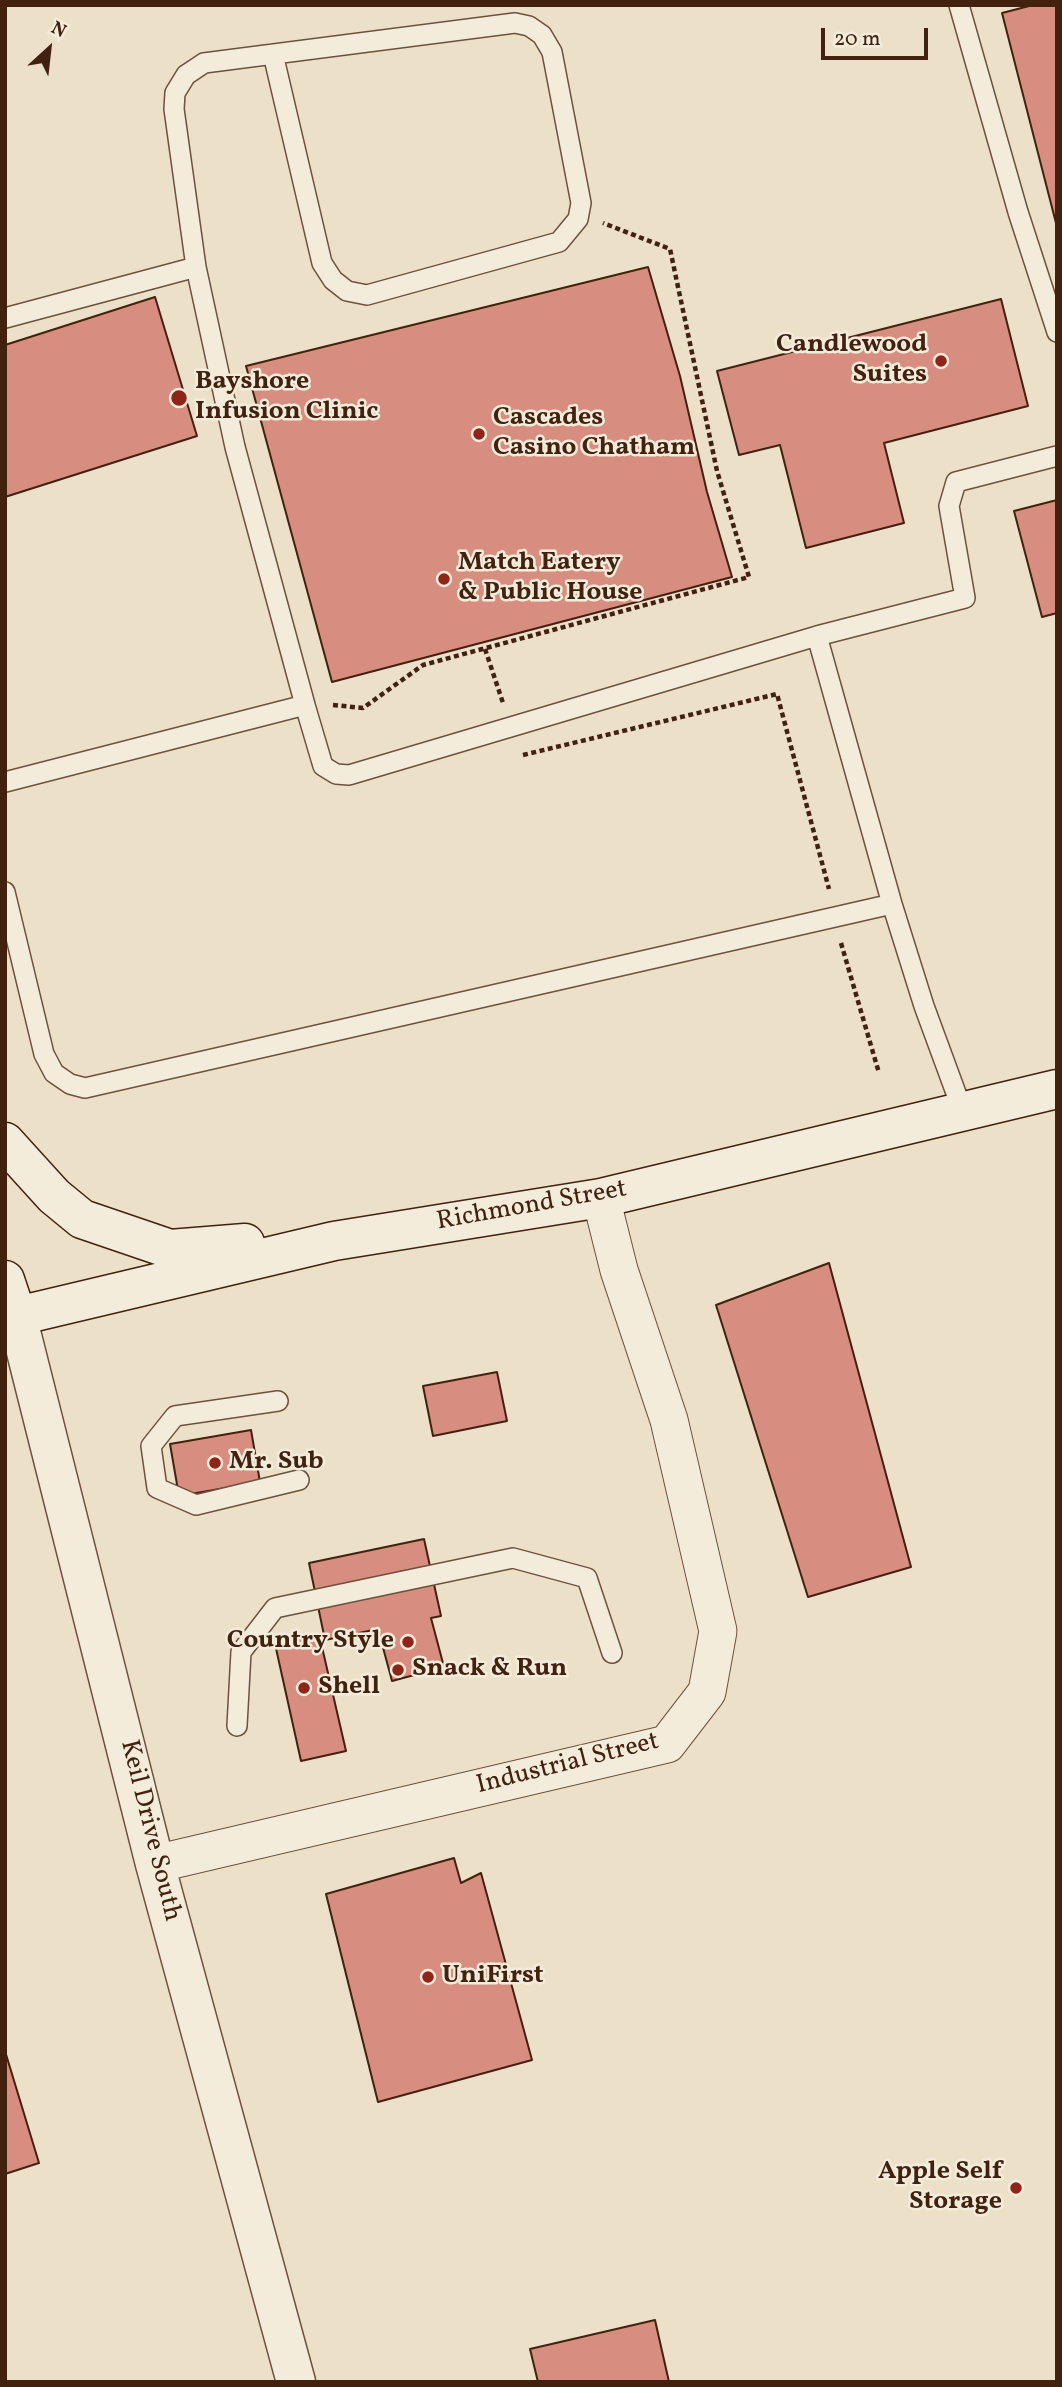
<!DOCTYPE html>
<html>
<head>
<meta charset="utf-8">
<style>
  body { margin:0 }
  #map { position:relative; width:1062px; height:2387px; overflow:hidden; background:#ece1c8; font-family:Vollkorn,serif }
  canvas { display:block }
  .frame { position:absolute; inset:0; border:7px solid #43210f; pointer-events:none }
  .north { position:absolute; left:14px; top:14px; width:70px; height:70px; -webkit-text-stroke:5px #f3ecdb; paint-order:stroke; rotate:27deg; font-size:19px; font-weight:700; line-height:28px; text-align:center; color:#43210f }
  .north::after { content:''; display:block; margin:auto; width:24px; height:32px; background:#43210f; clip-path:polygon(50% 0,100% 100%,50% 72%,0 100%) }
  .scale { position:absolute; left:821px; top:28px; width:107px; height:32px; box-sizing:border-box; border:4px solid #43210f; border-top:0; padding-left:9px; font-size:21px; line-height:24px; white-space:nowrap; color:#43210f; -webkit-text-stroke:5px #f3ecdb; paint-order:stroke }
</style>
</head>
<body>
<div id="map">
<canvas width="1062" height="2387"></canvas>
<div class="frame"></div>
<div class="north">N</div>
<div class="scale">20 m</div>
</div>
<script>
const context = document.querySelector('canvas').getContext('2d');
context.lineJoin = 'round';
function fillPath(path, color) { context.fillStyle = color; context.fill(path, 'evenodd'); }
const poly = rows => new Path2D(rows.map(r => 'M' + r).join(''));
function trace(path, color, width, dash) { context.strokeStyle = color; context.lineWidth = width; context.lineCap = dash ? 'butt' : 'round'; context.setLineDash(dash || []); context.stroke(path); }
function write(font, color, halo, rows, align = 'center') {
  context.font = font + ' Vollkorn,serif'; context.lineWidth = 5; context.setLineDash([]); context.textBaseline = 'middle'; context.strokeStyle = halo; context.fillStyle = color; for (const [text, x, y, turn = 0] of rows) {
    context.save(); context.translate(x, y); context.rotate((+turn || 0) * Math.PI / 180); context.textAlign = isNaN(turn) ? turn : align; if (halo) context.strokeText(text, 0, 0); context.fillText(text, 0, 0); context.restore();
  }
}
const building = poly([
  [1033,5,1057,5,1057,227,1002,13,1033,5],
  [648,267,680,376,707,492,732,577,332,682,246,366,648,267],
  [155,297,197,436,5,497,5,345,155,297],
  [1001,299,1028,406,884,443,904,523,806,548,780,445,739,455,717,371,1001,299],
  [1057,500,1057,613,1042,617,1014,511,1057,500],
  [829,1263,911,1567,808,1597,716,1305,829,1263],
  [497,1372,507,1421,433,1436,423,1386,497,1372],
  [251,1430,260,1482,179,1496,170,1444,251,1430],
  [424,1539,441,1616,431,1618,444,1667,392,1681,378,1629,325,1640,309,1563,424,1539],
  [319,1634,346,1751,301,1761,275,1644,319,1634],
  [454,1858,461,1883,481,1873,532,2060,378,2102,326,1894,454,1858],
  [5,2051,39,2163,5,2174,5,2051],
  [655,2320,669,2382,538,2382,530,2349,655,2320]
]);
fillPath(building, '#d78d7f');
trace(building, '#43210f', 2);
const service = poly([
  [959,5,1018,212,1057,332],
  [273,54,322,263,333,280,347,291,367,295,559,242,578,219,581,203,552,52,542,35,529,26,515,23,204,63,186,75,175,93,174,109,196,267,235,447,305,705],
  [5,318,196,267],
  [5,782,305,705,323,766,336,774,349,775,817,636],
  [5,892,44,1054,54,1073,70,1084,85,1088,892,904],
  [963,1112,924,1006,892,904,817,636,965,598,949,506,956,482,1057,456],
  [278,1401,175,1416,151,1446,157,1488,196,1505,299,1480],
  [237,1726,241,1652,275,1608,513,1558,587,1578,612,1653]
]);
const minor = poly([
  [155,1864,667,1744,707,1692,718,1631,669,1420,619,1270,601,1198]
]);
const tertiary = poly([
  [17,1316,155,1864,296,2382]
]);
const secondary = poly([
  [5,1142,54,1196,82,1219,170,1249,245,1243],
  [5,1280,17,1316],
  [5,1319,334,1241,601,1198,1057,1089]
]);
trace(service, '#6d513d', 22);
trace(minor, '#6d513d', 39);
trace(tertiary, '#6d513d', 41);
trace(secondary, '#43210f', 41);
trace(poly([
  [485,649,503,703],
  [333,705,363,708,423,665,749,577,717,471,670,249,603,223],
  [523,755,777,694,829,889],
  [841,943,879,1073]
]), '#43210f', 4.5, [5, 3.5]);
trace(service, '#f3ecdb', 19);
trace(minor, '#f3ecdb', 37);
trace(tertiary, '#f3ecdb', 38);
trace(secondary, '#f3ecdb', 38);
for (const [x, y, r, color] of [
  [941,361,7,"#8f2418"],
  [179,398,9,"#8f2418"],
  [479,434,7,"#8f2418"],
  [444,579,7,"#8f2418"],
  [215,1463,7,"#8f2418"],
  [408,1642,7,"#8f2418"],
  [398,1670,7,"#8f2418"],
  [304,1688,7,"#8f2418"],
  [428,1977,7,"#8f2418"],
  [1016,2188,7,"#8f2418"]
]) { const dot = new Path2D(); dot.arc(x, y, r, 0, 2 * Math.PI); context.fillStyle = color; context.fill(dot); trace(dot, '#f3ecdb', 2.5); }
write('bold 26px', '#43210f', '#f3ecdb', [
  ["Candlewood",927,346,"right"],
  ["Suites",927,376,"right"],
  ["Bayshore",195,383],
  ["Infusion Clinic",195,413],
  ["Cascades",493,419],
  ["Casino Chatham",493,449],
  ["Match Eatery",458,564],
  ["& Public House",458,594],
  ["Mr. Sub",229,1463],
  ["Country Style",394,1642,"right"],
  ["Snack & Run",412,1670],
  ["Shell",318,1688],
  ["UniFirst",442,1977],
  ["Apple Self",1002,2173,"right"],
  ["Storage",1002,2203,"right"]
], 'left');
write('26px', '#43210f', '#f3ecdb', [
  ["Richmond Street",532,1207,-10],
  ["Industrial Street",568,1765,-14],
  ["Keil Drive South",149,1831,76]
]);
</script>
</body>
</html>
